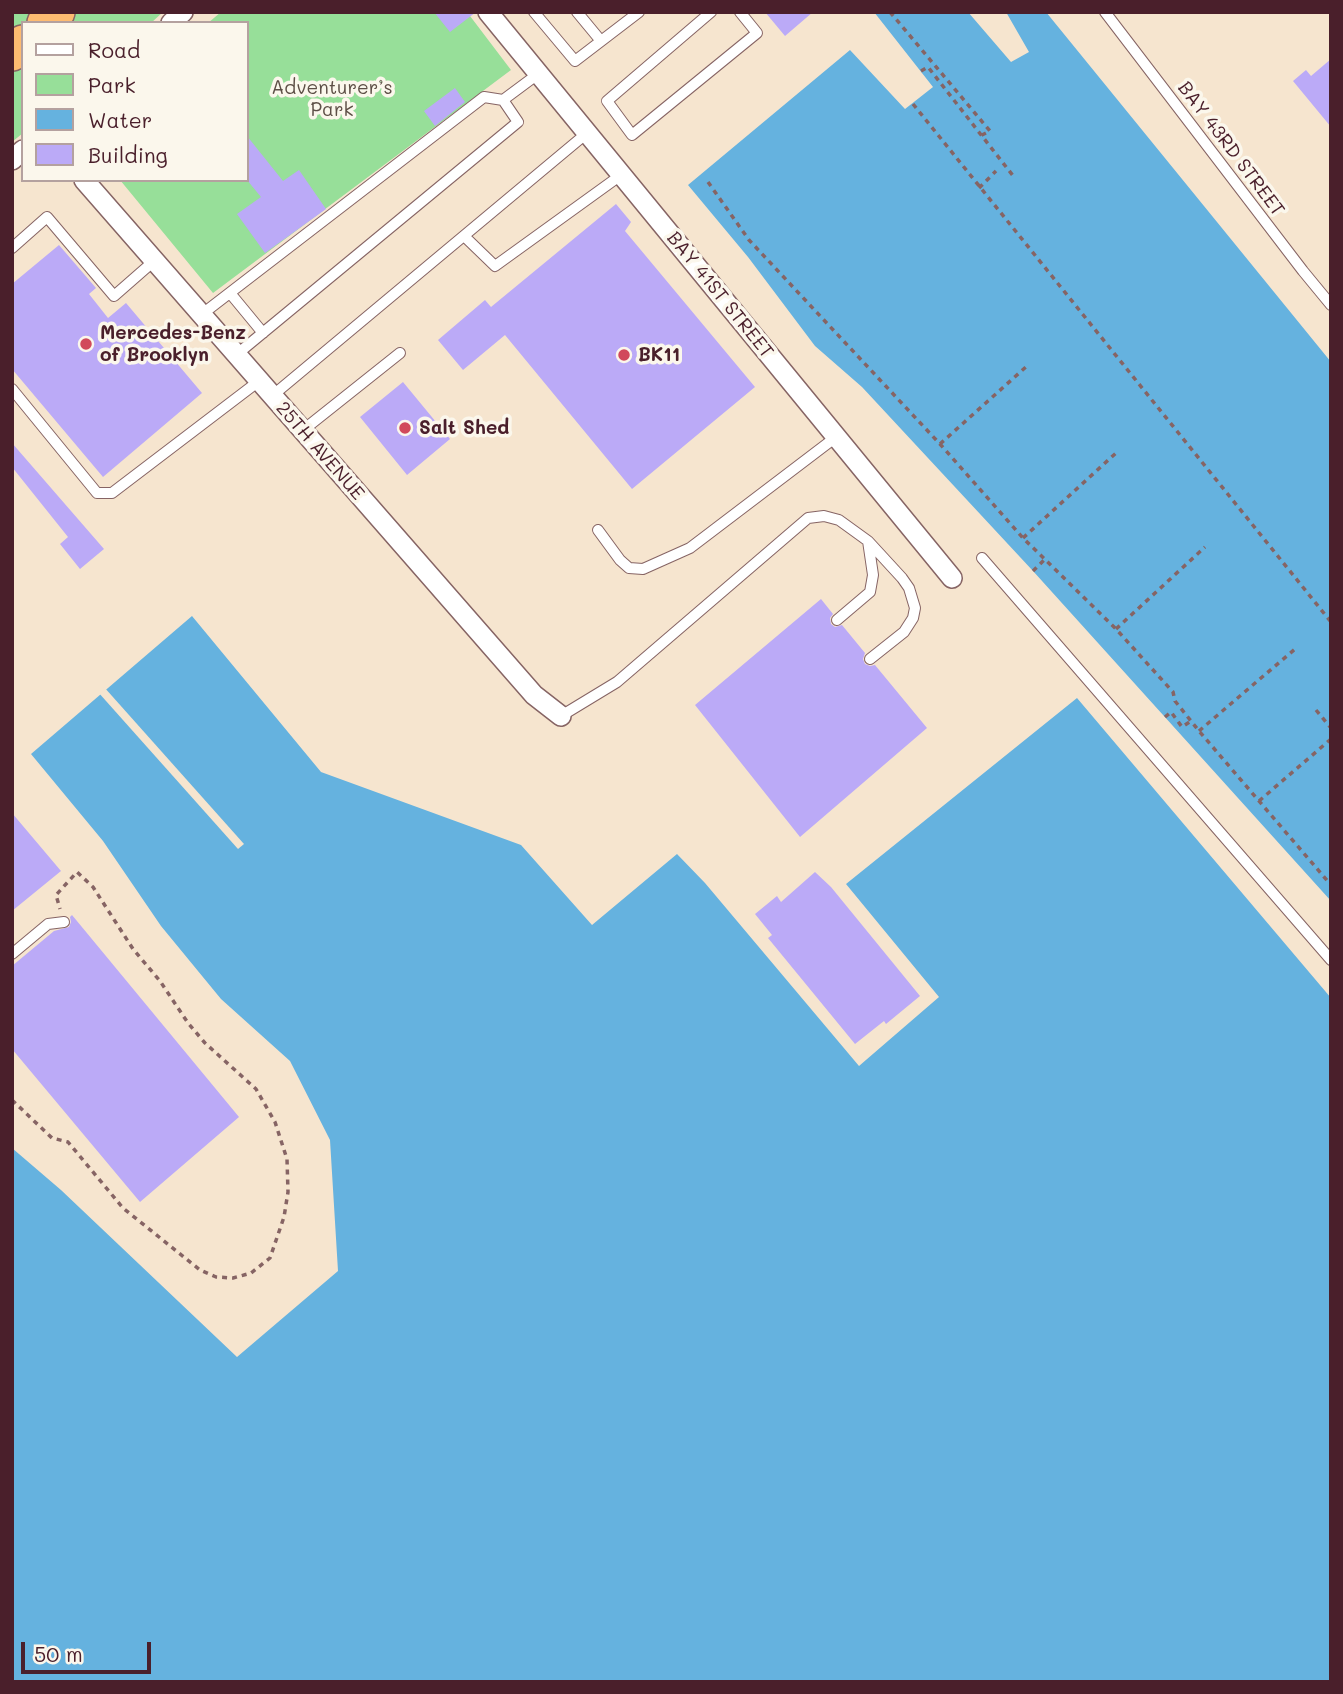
<!DOCTYPE html>
<html>
<head>
<meta charset="utf-8">
<style>
  body { margin:0 }
  #map { position:relative; width:1343px; height:1694px; overflow:hidden; background:#f6e5cf; font-family:Mali,sans-serif }
  canvas { display:block }
  .frame { position:absolute; inset:0; border:14px solid #4a1f2b; pointer-events:none }
  .legend { position:absolute; left:21px; top:21px; width:228px; height:161px; box-sizing:border-box; background:#fbf7ec; border:2px solid #b4a19f; margin:0; padding:9px 12px; list-style:none; font-size:21px; color:#4a1f2b }
  .legend li { display:flex; align-items:center; gap:14px; height:35px }
  .legend b { width:35px; border:2px solid #b4a19f }
  .scale { position:absolute; left:21px; top:1642px; width:130px; height:32px; box-sizing:border-box; border:4px solid #4a1f2b; border-top:0; padding-left:9px; font-size:21px; line-height:24px; white-space:nowrap; color:#4a1f2b; -webkit-text-stroke:5px #fbf7ec; paint-order:stroke }
</style>
</head>
<body>
<div id="map">
<canvas width="1343" height="1694"></canvas>
<div class="frame"></div>
<ul class="legend">
<li><b style="height:9px;background:#fff"></b>Road</li>
<li><b style="height:19px;background:#97df99"></b>Park</li>
<li><b style="height:19px;background:#65b2df"></b>Water</li>
<li><b style="height:19px;background:#bbaaf7"></b>Building</li>
</ul>
<div class="scale">50 m</div>
</div>
<script>
const context = document.querySelector('canvas').getContext('2d');
context.lineJoin = 'round';
function fillPath(path, color) { context.fillStyle = color; context.fill(path, 'evenodd'); }
const poly = rows => new Path2D(rows.map(r => 'M' + r).join(''));
function trace(path, color, width, dash) { context.strokeStyle = color; context.lineWidth = width; context.lineCap = dash ? 'butt' : 'round'; context.setLineDash(dash || []); context.stroke(path); }
function write(font, color, halo, rows, align = 'center') {
  context.font = font + ' Mali,sans-serif'; context.lineWidth = 7; context.setLineDash([]); context.textBaseline = 'middle'; context.strokeStyle = halo; context.fillStyle = color; for (const [text, x, y, turn = 0] of rows) {
    context.save(); context.translate(x, y); context.rotate((+turn || 0) * Math.PI / 180); context.textAlign = isNaN(turn) ? turn : align; if (halo) context.strokeText(text, 0, 0); context.fillText(text, 0, 0); context.restore();
  }
}
fillPath(poly([
  [12,12,163,12,151,23,23,23,23,133,12,142],
  [221,12,467,12,511,70,213,293,120,180,247,180,247,23,208,23]
]), '#97df99');
fillPath(poly([
  [874,12,968,12,1011,62,1029,52,1006,12,1046,12,1331,362,1331,901,1033,571,862,387,815,346,748,257,688,185,850,50,905,109,933,87],
  [192,616,321,772,521,845,592,925,677,854,705,883,859,1066,939,997,846,884,1077,698,1331,998,1331,1682,12,1682,12,1148,61,1190,237,1357,338,1271,330,1140,290,1061,221,999,161,926,103,841,31,754]
]), '#65b2df');
fillPath(poly([
  [104,687,244,844,238,849,98,692]
]), '#f6e5cf');
fillPath(poly([
  [434,12,476,12,450,32],
  [765,12,813,12,785,36],
  [1331,59,1331,127,1293,81,1306,70,1311,76],
  [455,88,465,102,435,126,424,111],
  [247,136,283,181,299,170,326,209,265,253,237,214,261,197,247,180],
  [616,204,631,222,625,231,755,387,632,489,505,335,463,370,438,340,485,300,491,307],
  [59,245,96,288,89,294,108,318,126,303,202,393,103,477,12,369,12,284],
  [403,382,450,439,407,475,360,417],
  [12,443,104,549,80,569,60,544,68,537,12,467],
  [821,599,833,614,830,618,831,624,835,627,842,625,865,653,863,659,865,664,870,666,875,665,927,728,800,837,695,705],
  [12,813,61,871,12,911],
  [815,872,831,887,920,996,886,1024,884,1021,855,1044,768,938,772,935,755,914,777,896,781,902],
  [72,915,239,1117,140,1202,12,1049,12,966,54,931,69,927,71,922,70,917]
]), '#bbaaf7');
const service = poly([
  [534,12,575,61,639,12],
  [577,12,601,41],
  [711,12,607,101,632,135,757,33,740,12],
  [1105,12,1303,271,1331,305],
  [464,236,495,266,621,175],
  [12,248,47,217,114,296,154,261],
  [230,293,263,333],
  [201,315,484,97,503,100,538,74],
  [236,355,518,122,503,100],
  [12,389,97,493,112,493,259,381],
  [272,396,587,133],
  [302,431,400,353],
  [598,530,620,560,629,568,643,569,690,548,836,437],
  [868,541,902,578,909,588,915,608,913,618,904,632,870,659],
  [982,558,1331,960],
  [561,716,617,682,808,518,824,516,839,520,868,541,873,575,870,592,837,620],
  [12,954,48,924,64,922]
]);
const minor = poly([
  [488,12,952,578],
  [171,23,183,12],
  [12,160,23,150],
  [84,180,534,695,561,716]
]);
const motorway = poly([
  [45,23,57,12],
  [12,53,23,43]
]);
trace(service, '#866464', 12);
trace(minor, '#866464', 22);
trace(motorway, '#866464', 38);
trace(poly([
  [890,12,990,131,980,136],
  [921,71,928,67,1014,177],
  [913,104,1331,622],
  [708,182,749,240,940,444,1023,538,1116,629,1173,692,1175,701,1199,731,1331,885],
  [979,188,996,171],
  [940,444,1027,366],
  [1023,538,1116,453],
  [1033,571,1044,560],
  [1116,629,1205,547],
  [1316,710,1331,728],
  [1165,717,1171,712,1182,727,1191,721],
  [1199,731,1295,649],
  [1259,801,1331,739],
  [12,1100,52,1138,68,1142,123,1208,200,1270,216,1277,233,1278,251,1273,270,1258,284,1217,288,1192,287,1159,275,1122,256,1089,205,1043,188,1023,160,981,133,949,93,887,77,872,56,895,60,909]
]), '#866464', 3.5, [5, 5]);
trace(service, '#fff', 10);
trace(minor, '#fff', 19);
trace(motorway, '#febb71', 35);
for (const [x, y, r, color] of [
  [86,344,7,"#d1495b"],
  [624,355,7,"#d1495b"],
  [405,428,7,"#d1495b"]
]) { const dot = new Path2D(); dot.arc(x, y, r, 0, 2 * Math.PI); context.fillStyle = color; context.fill(dot); trace(dot, '#fbf7ec', 2.5); }
write('19px', '#5d4f46', '#fbf7ec', [
  ["Adventurer’s",332,88],
  ["Park",332,110]
]);
write('19px', '#4a1f2b', '#fbf7ec', [
  ["BAY 43RD STREET",1231,149,53],
  ["BAY 41ST STREET",720,295,51],
  ["25TH AVENUE",320,451,49]
]);
write('bold 19px', '#4a1f2b', '#fbf7ec', [
  ["Mercedes-Benz",100,333],
  ["of Brooklyn",100,355],
  ["BK11",638,355],
  ["Salt Shed",419,428]
], 'left');
</script>
</body>
</html>
